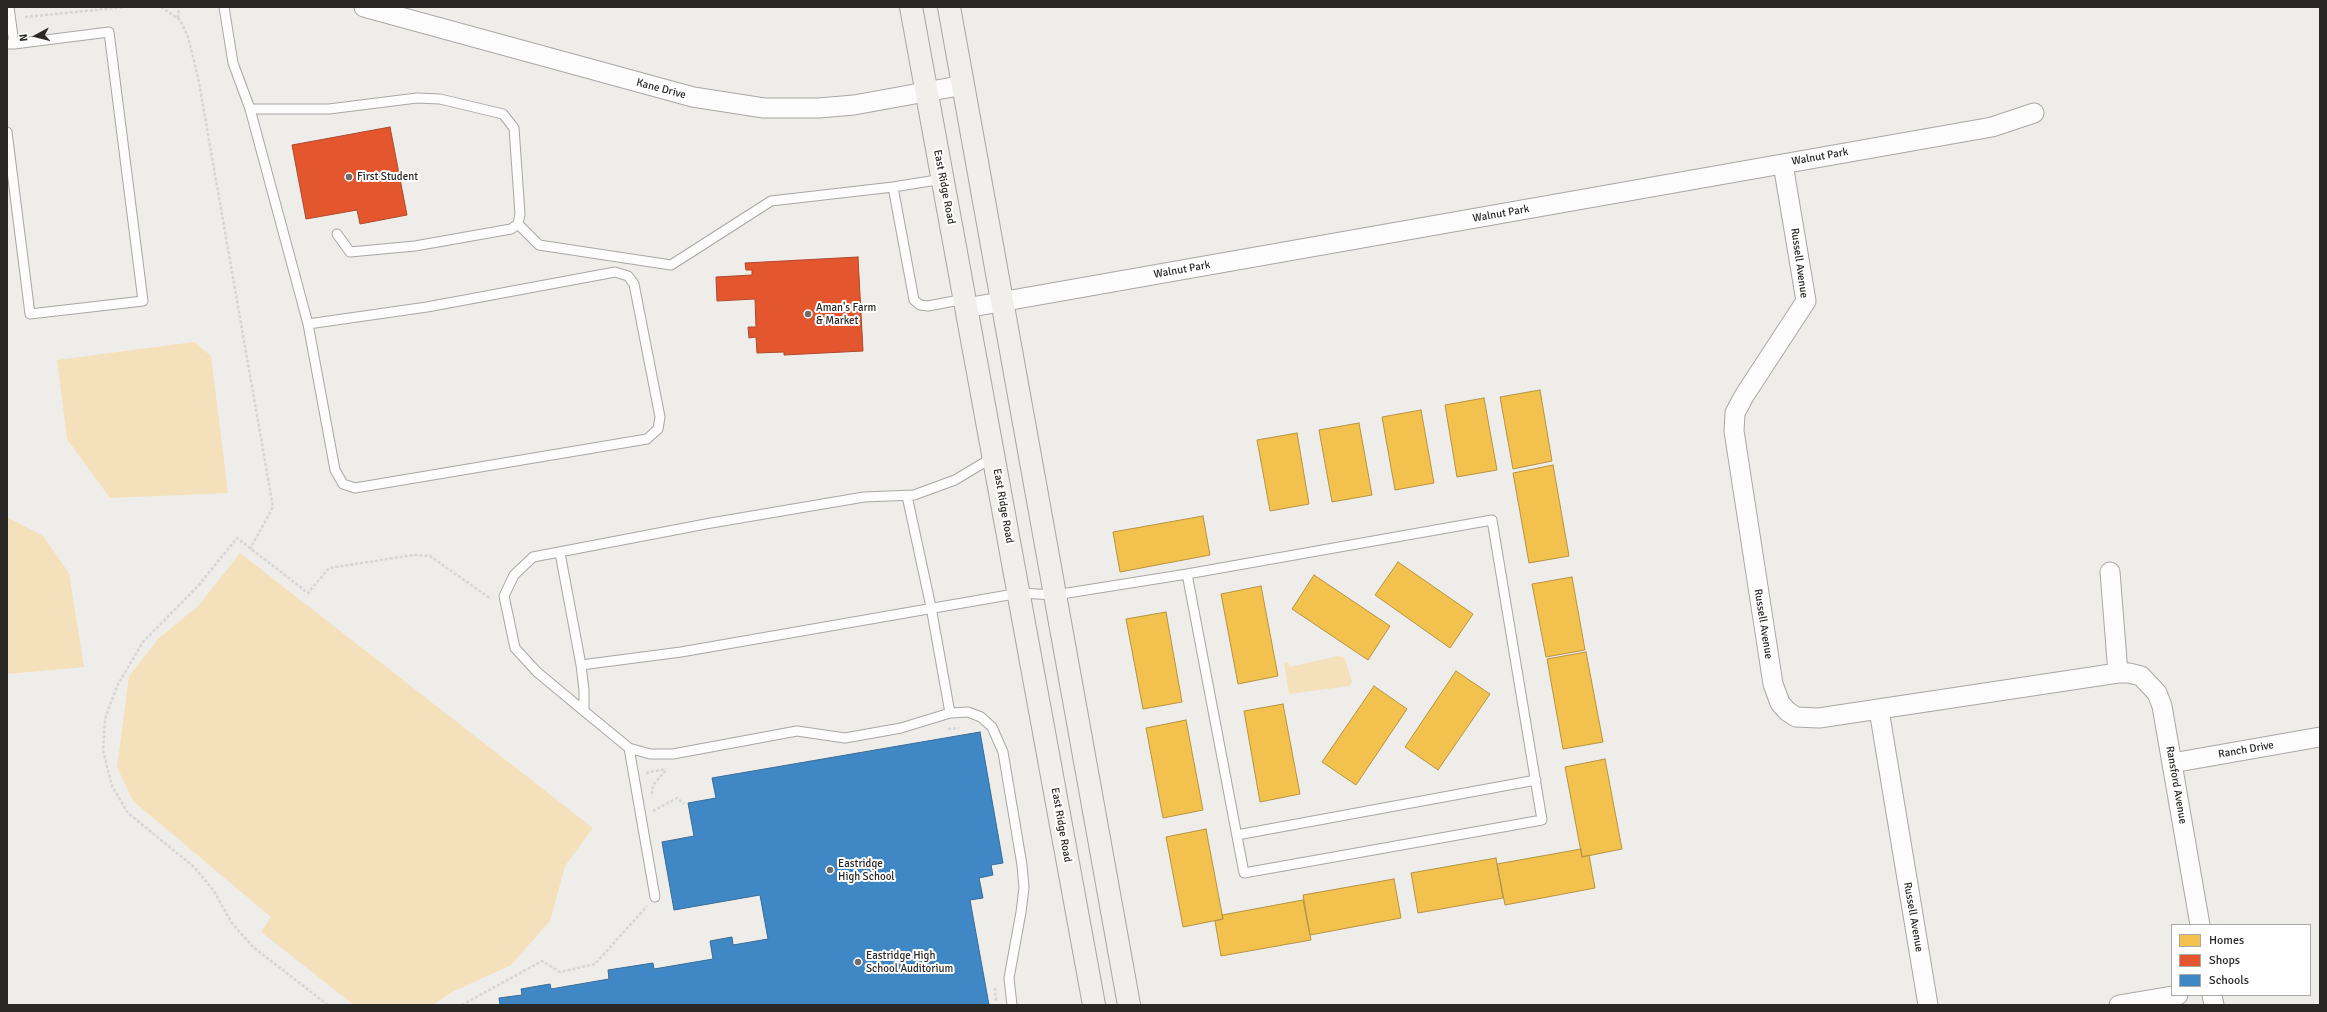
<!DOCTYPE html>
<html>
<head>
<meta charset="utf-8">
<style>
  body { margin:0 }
  #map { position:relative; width:2327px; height:1012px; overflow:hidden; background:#efedea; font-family:Signika,sans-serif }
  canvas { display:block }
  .frame { position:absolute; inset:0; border:8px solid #292826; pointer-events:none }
  .legend { position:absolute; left:2171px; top:924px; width:140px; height:72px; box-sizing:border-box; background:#fff; border:1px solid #a9a9a8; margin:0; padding:5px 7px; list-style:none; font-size:12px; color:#292826 }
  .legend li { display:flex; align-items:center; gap:8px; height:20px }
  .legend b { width:20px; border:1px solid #a9a9a8 }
  .north { position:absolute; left:16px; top:16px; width:40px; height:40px; -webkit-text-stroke:3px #fff; paint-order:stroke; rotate:263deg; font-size:11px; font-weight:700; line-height:16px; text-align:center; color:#292826 }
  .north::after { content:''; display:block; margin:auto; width:14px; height:18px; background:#292826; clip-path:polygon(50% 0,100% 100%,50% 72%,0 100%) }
</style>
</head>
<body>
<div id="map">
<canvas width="2327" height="1012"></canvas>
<div class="frame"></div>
<ul class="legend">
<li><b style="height:11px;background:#f2c14e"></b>Homes</li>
<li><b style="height:11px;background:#e4572e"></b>Shops</li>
<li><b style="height:11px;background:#3f88c5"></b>Schools</li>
</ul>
<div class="north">N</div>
</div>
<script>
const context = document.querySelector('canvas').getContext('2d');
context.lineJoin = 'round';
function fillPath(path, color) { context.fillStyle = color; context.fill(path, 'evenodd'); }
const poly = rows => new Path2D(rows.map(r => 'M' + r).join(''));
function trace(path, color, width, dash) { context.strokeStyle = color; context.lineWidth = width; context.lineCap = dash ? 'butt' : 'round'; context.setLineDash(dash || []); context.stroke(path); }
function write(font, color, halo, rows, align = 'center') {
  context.font = font + ' Signika,sans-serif'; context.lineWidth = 4; context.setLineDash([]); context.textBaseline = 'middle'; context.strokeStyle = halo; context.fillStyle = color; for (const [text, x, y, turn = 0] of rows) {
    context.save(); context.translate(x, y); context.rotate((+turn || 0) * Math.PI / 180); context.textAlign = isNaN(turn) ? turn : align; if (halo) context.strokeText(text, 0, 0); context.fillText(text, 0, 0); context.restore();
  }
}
fillPath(poly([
  [194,342,211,356,228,493,110,498,67,439,57,360],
  [7,517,43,536,69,573,84,667,7,674],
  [240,553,593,828,565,866,550,921,511,965,450,993,433,1005,354,1005,261,932,271,917,133,801,117,767,129,676,158,639,199,605],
  [1338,656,1344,657,1352,681,1350,686,1289,694,1284,663,1288,662,1289,667]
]), '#f4e0ba');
const homes = poly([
  [1540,390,1552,461,1513,469,1500,397,1540,390],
  [1484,398,1497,470,1457,477,1445,405,1484,398],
  [1421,410,1434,483,1395,490,1382,417,1421,410],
  [1359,423,1372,495,1332,502,1319,430,1359,423],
  [1297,433,1309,504,1270,511,1257,440,1297,433],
  [1553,465,1569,556,1529,563,1513,473,1553,465],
  [1203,516,1210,555,1120,572,1113,532,1203,516],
  [1398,562,1473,614,1450,648,1375,595,1398,562],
  [1314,575,1390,626,1368,660,1292,609,1314,575],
  [1572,577,1585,650,1546,657,1532,584,1572,577],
  [1261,586,1278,676,1238,684,1221,594,1261,586],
  [1166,612,1182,702,1143,709,1126,619,1166,612],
  [1586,652,1603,742,1563,749,1547,659,1586,652],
  [1456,671,1490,694,1438,770,1405,747,1456,671],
  [1374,686,1407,709,1356,785,1322,762,1374,686],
  [1283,704,1300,794,1260,802,1244,711,1283,704],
  [1186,720,1203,810,1163,818,1146,728,1186,720],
  [1605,759,1622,849,1582,857,1565,767,1605,759],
  [1206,829,1223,919,1183,927,1166,837,1206,829],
  [1581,849,1582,857,1589,855,1595,888,1505,905,1497,864,1581,849],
  [1496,858,1503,898,1418,913,1411,873,1496,858],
  [1394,879,1401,918,1310,935,1303,895,1394,879],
  [1303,900,1311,940,1221,956,1215,921,1223,919,1222,915,1303,900]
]);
fillPath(homes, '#f2c14e');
trace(homes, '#b69342', 1);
const shops = poly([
  [390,127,407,215,360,224,357,210,306,219,292,145,390,127],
  [858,257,863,351,784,355,784,352,757,353,756,337,749,338,748,327,756,327,755,299,717,301,716,277,752,275,752,270,746,270,745,263,858,257]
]);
fillPath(shops, '#e4572e');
trace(shops, '#ac492c', 1);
const schools = poly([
  [980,732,1003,863,991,865,993,875,979,878,983,898,970,900,989,1005,500,1005,499,998,522,995,521,989,550,984,551,989,609,979,608,970,653,963,654,969,713,959,710,941,732,937,733,945,768,939,760,895,674,910,662,842,694,836,688,803,716,798,712,778,980,732]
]);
fillPath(schools, '#3f88c5');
trace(schools, '#386b95', 1);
const lane = poly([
  [224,7,233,63,250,109,308,324,335,470,343,484,355,488,647,439,658,429,660,417,634,284,628,276,615,272,427,307,308,324],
  [7,44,14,44,9,7],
  [250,109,329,109,417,98,440,99,503,114,514,128,520,214,518,224,511,229,415,246,350,252,337,234],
  [7,132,30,314,143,301,109,32,14,44],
  [943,179,893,187,914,300,920,305,928,306,965,299],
  [518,224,539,245,671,265,771,201,893,187],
  [907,496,931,607,950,713],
  [560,553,581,665,584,690,584,711,537,672,515,648,504,596,514,575,533,557,711,523,864,497,914,495,955,480,985,462,991,456],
  [581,665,681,652,1020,593,1055,595,1187,574,1492,520,1542,820,1244,873,1187,574],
  [584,711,629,748,650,754,673,754,797,731,845,738,901,728,950,713,968,712,981,717,992,727,1003,752,1022,865,1024,888,1021,912,1009,978,1012,1005],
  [629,748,655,897],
  [1237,835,1536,780]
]);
const street = poly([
  [364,7,693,97,764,108,819,108,854,105,964,85],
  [1783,164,1806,301,1744,396,1735,413,1734,431,1773,684,1780,703,1787,711,1796,717,1819,718,2118,673,2129,673,2141,676,2157,693,2162,706,2200,925],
  [966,308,1992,127,2034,113],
  [2110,572,2118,673],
  [1879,710,1928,1005],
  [2172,763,2320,737],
  [2212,995,2214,1005],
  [2119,1005,2178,995]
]);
const secondary = poly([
  [911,7,1094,1005],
  [949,7,1129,1005]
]);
trace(lane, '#a8a7a5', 11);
trace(street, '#a8a7a5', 21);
trace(secondary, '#a8a7a5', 24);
trace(poly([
  [161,7,180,20,188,37,198,77,273,507,250,549],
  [25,17,124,7],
  [178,18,179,7],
  [948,729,959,728],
  [646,773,665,769],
  [652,794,653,785,667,769],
  [653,811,677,798,684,804],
  [995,988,996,1001],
  [328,1005,253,947,231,922,214,891,194,867,128,813,112,786,103,750,105,719,117,686,143,642,198,586,237,538,308,593,329,568,413,555,430,556,491,599],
  [462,1005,542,961,560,972,595,964,647,906]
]), '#d6d5d5', 2.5, [3, 2]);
trace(lane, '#fdfcfc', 9);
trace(street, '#fdfcfc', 19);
trace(secondary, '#f1efec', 22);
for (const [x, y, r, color] of [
  [349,177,4,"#6e6d6b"],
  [808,314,4,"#6e6d6b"],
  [830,870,4,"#6e6d6b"],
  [858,962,4,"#6e6d6b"]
]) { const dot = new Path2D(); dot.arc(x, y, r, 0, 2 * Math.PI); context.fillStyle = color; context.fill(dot); trace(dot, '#fff', 1.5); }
write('11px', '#292826', '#fff', [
  ["Kane Drive",661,89,15],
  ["Walnut Park",1820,157,-10],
  ["East Ridge Road",944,187,79],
  ["Walnut Park",1501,214,-10],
  ["Russell Avenue",1799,263,82],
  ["Walnut Park",1182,270,-10],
  ["East Ridge Road",1003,506,80],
  ["Russell Avenue",1763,624,81],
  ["Ranch Drive",2246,750,-10],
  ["Ransford Avenue",2176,785,80],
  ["East Ridge Road",1061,825,80],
  ["Russell Avenue",1913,917,80]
]);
write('11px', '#292826', '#fff', [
  ["First Student",357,177],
  ["Aman's Farm",816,308],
  ["& Market",816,321],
  ["Eastridge",838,864],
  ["High School",838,877],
  ["Eastridge High",866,956],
  ["School Auditorium",866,969]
], 'left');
</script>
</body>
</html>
